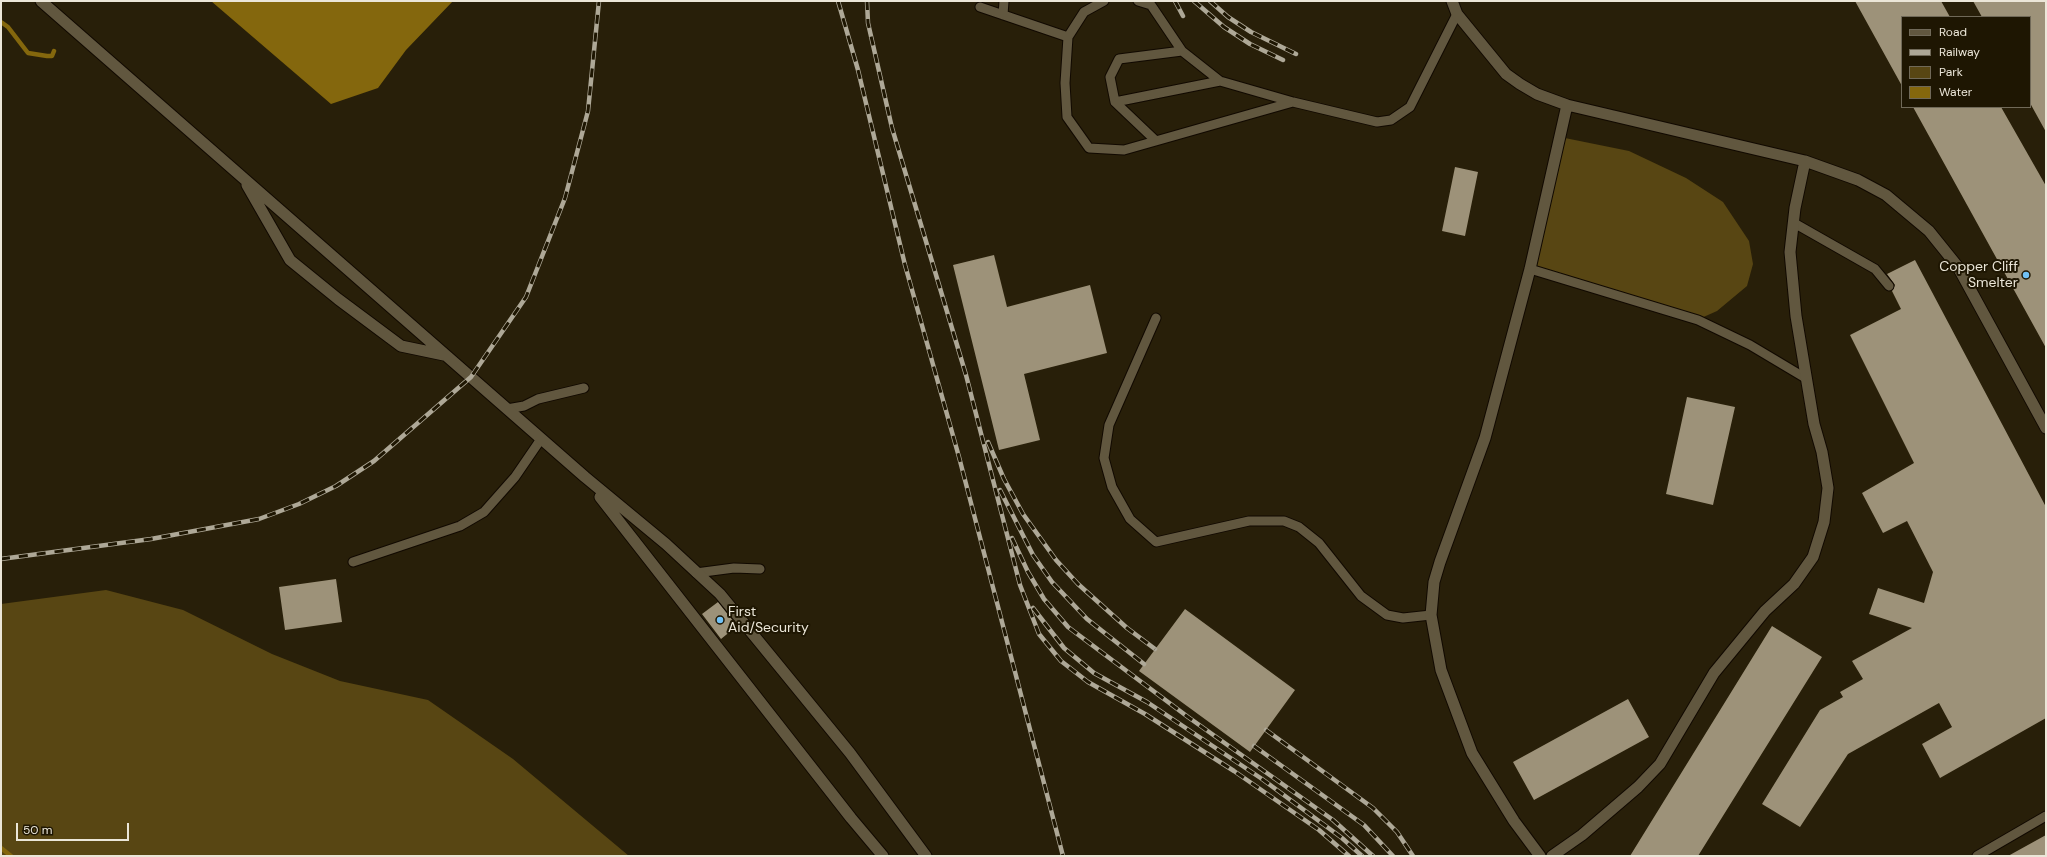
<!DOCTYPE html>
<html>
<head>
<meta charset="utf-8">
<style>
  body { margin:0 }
  #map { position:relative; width:2047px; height:857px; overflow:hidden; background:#281f09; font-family:"DM Sans",sans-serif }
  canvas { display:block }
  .frame { position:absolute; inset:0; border:2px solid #ebe6d8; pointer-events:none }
  .legend { position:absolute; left:1901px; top:16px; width:130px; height:92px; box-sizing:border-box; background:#1e1602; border:1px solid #706958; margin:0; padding:5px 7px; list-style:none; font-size:12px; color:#ebe6d8 }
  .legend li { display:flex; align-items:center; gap:8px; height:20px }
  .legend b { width:20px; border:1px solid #706958 }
  .scale { position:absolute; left:16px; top:823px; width:113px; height:18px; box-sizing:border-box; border:2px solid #ebe6d8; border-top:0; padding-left:5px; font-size:12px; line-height:14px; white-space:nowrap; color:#ebe6d8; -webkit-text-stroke:3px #1e1602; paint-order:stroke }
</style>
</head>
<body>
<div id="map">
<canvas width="2047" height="857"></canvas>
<div class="frame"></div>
<ul class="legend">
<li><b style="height:5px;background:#61573f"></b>Road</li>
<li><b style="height:5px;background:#aea897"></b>Railway</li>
<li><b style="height:11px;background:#584613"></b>Park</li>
<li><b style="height:11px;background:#84670d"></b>Water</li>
</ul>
<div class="scale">50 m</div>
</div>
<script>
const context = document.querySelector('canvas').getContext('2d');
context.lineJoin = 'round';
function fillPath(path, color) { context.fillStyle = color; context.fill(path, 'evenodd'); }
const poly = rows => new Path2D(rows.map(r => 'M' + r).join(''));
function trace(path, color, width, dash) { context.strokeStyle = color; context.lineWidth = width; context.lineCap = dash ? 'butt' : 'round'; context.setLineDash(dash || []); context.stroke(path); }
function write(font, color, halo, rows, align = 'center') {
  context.font = font + ' "DM Sans",sans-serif'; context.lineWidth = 4; context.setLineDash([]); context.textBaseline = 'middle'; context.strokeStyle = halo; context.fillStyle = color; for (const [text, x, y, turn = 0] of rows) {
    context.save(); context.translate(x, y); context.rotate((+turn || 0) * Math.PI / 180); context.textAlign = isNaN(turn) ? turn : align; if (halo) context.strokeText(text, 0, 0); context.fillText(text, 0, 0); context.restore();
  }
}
fillPath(poly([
  [1560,137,1629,151,1686,178,1723,202,1749,241,1753,264,1747,286,1717,311,1699,319,1531,268],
  [106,590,183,610,272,654,340,681,428,700,513,759,629,856,1,856,1,604]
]), '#584613');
fillPath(poly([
  [211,1,453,1,406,50,378,88,331,104]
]), '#84670d');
trace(poly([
  [1,22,8,27,28,53,47,56,52,56,54,51],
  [1,848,11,856]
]), '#84670d', 4.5);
fillPath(poly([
  [1855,1,1941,1,1950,17,1902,17,1902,86],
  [1973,1,2046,1,2046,132,2030,103,2030,17,1982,17],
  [1913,107,2001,107,2046,186,2046,348],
  [1455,167,1478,172,1465,236,1442,231],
  [994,255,1007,307,1090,285,1107,353,1024,374,1040,440,999,450,953,265],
  [1915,260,2046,507,2046,718,1940,778,1922,744,1952,727,1939,703,1848,754,1800,827,1762,804,1820,710,1843,697,1840,692,1863,679,1852,661,1912,628,1869,614,1878,588,1924,603,1933,572,1907,521,1883,533,1862,493,1914,463,1850,335,1901,309,1892,291,1895,285,1887,274],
  [1687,397,1735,407,1713,505,1666,494],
  [336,579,342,622,285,630,279,587],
  [718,602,737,626,721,639,702,614],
  [1185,609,1295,690,1250,752,1139,671],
  [1772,626,1822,657,1698,856,1630,856],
  [1628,699,1649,737,1534,800,1513,762],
  [2046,835,2046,856,2008,856]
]), '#9d9279');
const service = poly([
  [1104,1,1084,12,1068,37,1065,83,1067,117,1089,148,1124,150,1293,102],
  [1138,1,1151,5,1182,51,1220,81,1293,102,1377,122,1391,120,1410,107,1457,14],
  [980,7,1068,37],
  [1003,15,1004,1],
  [1115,102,1220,81],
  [1156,141,1115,102,1110,77,1119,59,1182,51],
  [1794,223,1875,269,1889,286],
  [1530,269,1698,320,1750,345,1807,379],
  [1156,318,1109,425,1104,458,1112,487,1130,519,1156,542,1249,521,1284,521,1299,527,1319,543,1361,596,1387,615,1403,618,1431,615],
  [507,409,524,406,538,399,584,388],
  [353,562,460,526,484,512,515,477,541,439],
  [696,573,734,568,760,569],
  [1977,856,2046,816]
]);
const minor = poly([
  [41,1,585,477,666,544,720,594,850,753,926,856],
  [1452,1,1457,14,1506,74,1520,84,1537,94,1567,105,1805,161,1858,180,1886,195,1929,231,1958,267,2046,428],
  [247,185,290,260,338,299,401,346,444,355],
  [600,497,851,818,883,856],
  [1540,856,1514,821,1472,753,1441,670,1431,615,1434,582,1440,562,1485,438,1530,269,1567,105],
  [1552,856,1582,835,1638,787,1660,764,1714,673,1765,611,1794,584,1813,557,1824,522,1828,488,1822,452,1814,424,1796,316,1790,252,1795,208,1805,161]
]);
trace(service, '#110900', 11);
trace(minor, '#110900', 13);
trace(service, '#61573f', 9);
trace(minor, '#61573f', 11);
const rail = poly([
  [838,1,858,70,905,265,959,457,1063,856],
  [867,1,868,23,892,128,966,375,1020,585,1039,634,1061,661,1088,682,1145,714,1234,771,1319,830,1349,856],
  [1175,1,1183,16],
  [1194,1,1224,27,1250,44,1283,60],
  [1210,1,1228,17,1251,32,1296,54],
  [988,442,1004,479,1023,514,1056,560,1078,584,1127,628,1155,649],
  [1000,490,1033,555,1052,582,1087,619,1144,664],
  [1012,538,1028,572,1044,599,1068,627,1188,717,1333,820,1373,856],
  [1,559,151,539,259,519,299,504,336,486,374,461,471,377,526,297,565,198,588,111,599,1],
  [1033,608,1064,648,1094,673,1147,702,1262,779,1342,838,1362,856],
  [1266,730,1373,808,1397,832,1413,856],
  [1254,746,1364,825,1393,856]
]);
trace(rail, '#aea897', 4.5);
trace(rail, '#1e1602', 3, [9]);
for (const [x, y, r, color] of [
  [2026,275,4,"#71c1f5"],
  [720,620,4,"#71c1f5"]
]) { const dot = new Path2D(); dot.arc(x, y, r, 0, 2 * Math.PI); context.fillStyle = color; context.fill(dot); trace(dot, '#1e1602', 1.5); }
write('14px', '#ebe6d8', '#1e1602', [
  ["Copper Cliff",2018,267],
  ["Smelter",2018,283],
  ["First",728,612,"left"],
  ["Aid/Security",728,628,"left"]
], 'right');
</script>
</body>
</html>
